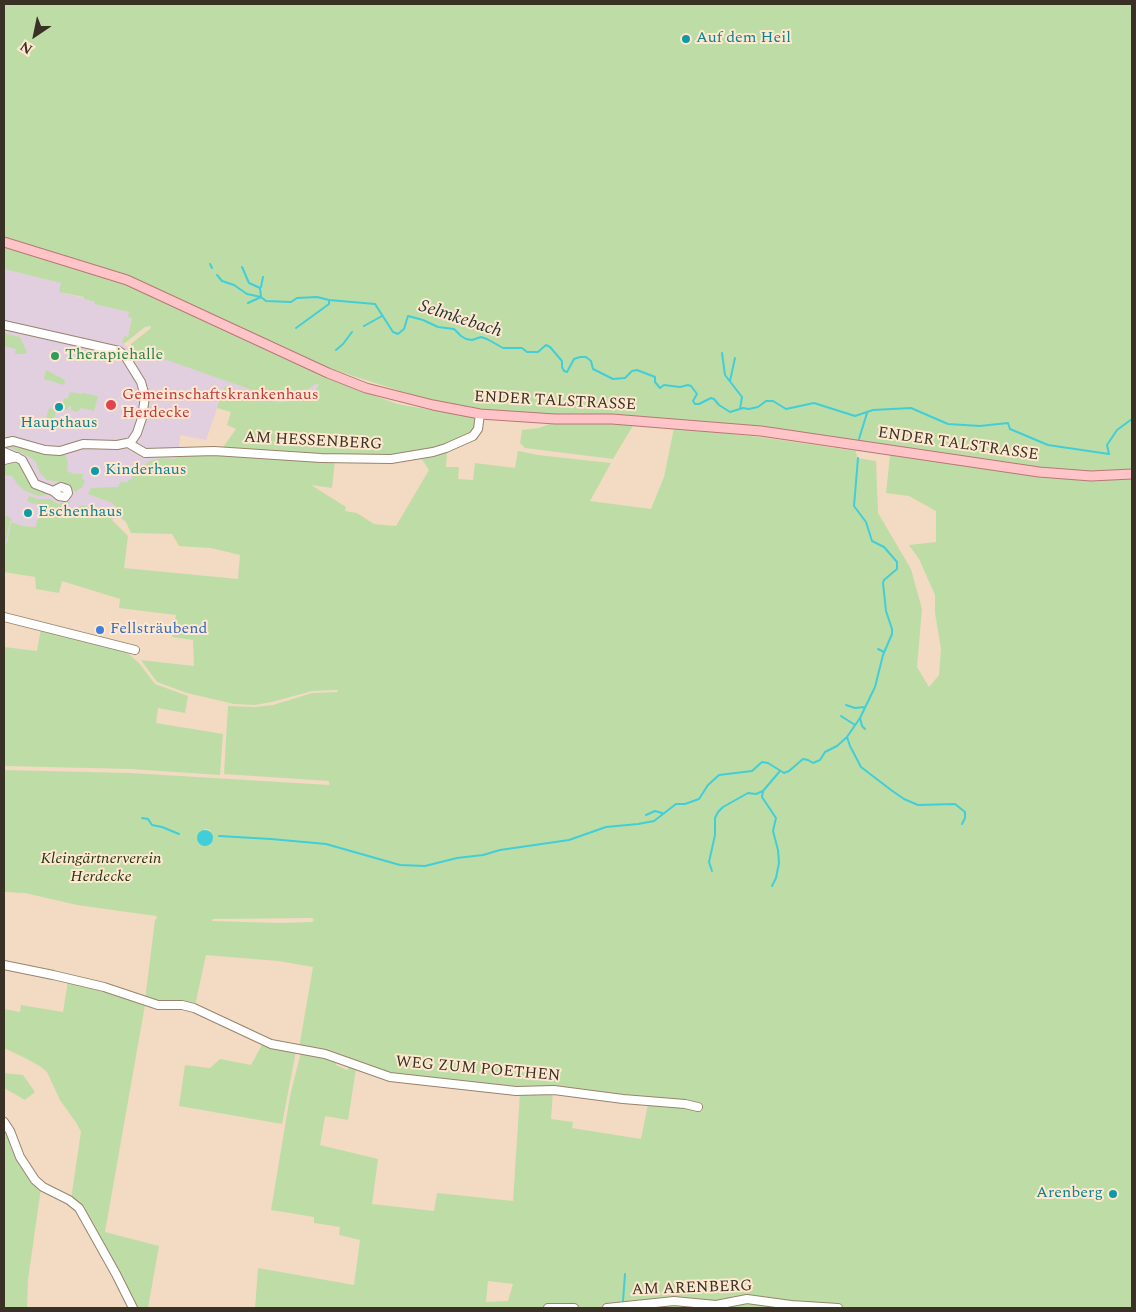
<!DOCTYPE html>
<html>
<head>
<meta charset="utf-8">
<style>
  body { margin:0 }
  #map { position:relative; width:1136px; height:1312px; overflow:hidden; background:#f2dbc2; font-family:Spectral,serif }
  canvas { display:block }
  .frame { position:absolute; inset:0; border:5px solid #393026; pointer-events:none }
  .north { position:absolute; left:10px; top:10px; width:50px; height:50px; -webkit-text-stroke:4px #ffe8cf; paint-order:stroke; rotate:214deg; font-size:14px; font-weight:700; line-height:20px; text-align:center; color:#393026 }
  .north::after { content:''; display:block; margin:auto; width:18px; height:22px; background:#393026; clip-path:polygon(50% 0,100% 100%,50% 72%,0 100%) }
</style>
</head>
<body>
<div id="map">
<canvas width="1136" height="1312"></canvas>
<div class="frame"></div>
<div class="north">N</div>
</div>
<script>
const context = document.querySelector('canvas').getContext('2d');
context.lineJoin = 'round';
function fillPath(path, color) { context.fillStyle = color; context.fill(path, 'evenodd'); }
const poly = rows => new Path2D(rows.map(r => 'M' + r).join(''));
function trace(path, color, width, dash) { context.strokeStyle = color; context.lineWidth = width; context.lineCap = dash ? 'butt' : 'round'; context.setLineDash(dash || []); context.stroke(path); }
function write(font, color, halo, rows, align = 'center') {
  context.font = font + ' Spectral,serif'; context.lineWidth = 4; context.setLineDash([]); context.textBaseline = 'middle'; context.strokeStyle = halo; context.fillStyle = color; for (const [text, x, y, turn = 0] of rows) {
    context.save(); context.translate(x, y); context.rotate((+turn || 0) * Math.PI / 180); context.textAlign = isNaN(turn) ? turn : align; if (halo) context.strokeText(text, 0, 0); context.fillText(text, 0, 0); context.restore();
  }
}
fillPath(poly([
  [4,269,62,283,60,292,84,298,84,299,95,302,95,304,129,312,132,318,128,337,122,343,134,353,315,383,319,386,311,396,283,402,271,401,225,386,206,440,180,435,179,449,176,459,126,522,119,517,112,520,110,513,107,515,72,510,62,513,49,513,39,517,36,527,23,526,11,522,7,543,4,543]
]), '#e1cede');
fillPath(poly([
  [4,4,1132,4,1132,471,1090,474,999,463,760,426,658,418,481,411,435,402,331,369,128,276,4,237],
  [4,247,125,284,326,377,364,392,398,404,476,418,477,429,472,436,445,447,389,458,221,450,236,429,227,425,231,412,217,408,225,386,256,398,271,401,283,402,311,396,319,385,315,384,301,395,292,397,272,397,167,360,134,353,131,349,131,344,151,328,150,326,145,327,125,343,122,344,124,336,128,337,132,318,128,317,129,312,94,304,95,302,84,299,84,297,59,292,61,283,4,269],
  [4,333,20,337,27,352,25,354,15,354,16,349,4,346],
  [46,370,65,380,64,385,44,379],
  [70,392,82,394,82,393,98,396,94,411,81,408,77,412,71,410,71,406,69,406,68,410,61,408,64,398,68,399],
  [49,408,56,410,53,425,45,423],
  [555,422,634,424,613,459,525,448,520,443,522,430,539,428],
  [674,428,760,437,856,451,857,458,876,461,878,513,911,569,922,609,917,667,929,687,939,675,941,649,935,613,935,595,919,559,909,545,936,542,936,511,909,496,886,493,890,455,1006,471,1090,477,1132,475,1132,1308,850,1308,799,1304,795,1308,773,1306,773,1308,255,1308,258,1268,354,1285,360,1240,339,1235,340,1227,314,1223,314,1217,271,1210,290,1096,301,1052,337,1060,336,1065,347,1070,350,1066,356,1069,348,1120,325,1116,320,1145,378,1159,372,1204,434,1211,437,1193,513,1201,520,1093,553,1091,551,1119,573,1122,572,1128,641,1139,648,1104,697,1109,698,1105,623,1097,569,1089,509,1088,390,1075,325,1053,299,1048,313,967,278,961,206,955,195,1006,181,1003,159,1003,145,1000,155,920,157,918,156,916,77,905,25,893,4,892,4,770,131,773,329,785,329,781,224,774,228,706,255,707,273,705,312,693,337,692,338,690,312,691,272,702,255,705,234,704,187,693,157,682,141,660,194,666,193,640,172,637,176,615,119,608,120,599,62,581,59,593,36,589,35,577,4,572,4,543,7,543,11,522,23,526,35,527,39,517,49,513,62,513,83,505,107,515,108,512,110,513,112,520,128,536,124,568,238,579,240,555,211,548,179,546,172,534,131,533,126,522,119,516,116,506,110,502,88,494,91,488,118,487,121,482,127,482,135,475,137,476,141,468,149,461,162,458,175,459,176,453,215,452,335,460,332,488,311,485,346,507,345,511,357,513,374,524,396,526,429,470,419,455,447,450,446,467,459,467,458,479,473,480,475,463,515,468,518,451,538,455,611,463,590,501,651,509,664,477],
  [205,829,210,830,212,837,210,845,205,846,201,844,197,838,198,835],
  [312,918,314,920,312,922,279,923,212,921,213,919],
  [488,1281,513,1284,508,1301,486,1302],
  [10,444,65,452,68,463,67,471,74,474,83,474,82,479,85,480,82,488,79,489,76,492,65,483,47,480,40,473,35,461,30,457,11,448,4,448,4,447],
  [15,461,20,463,26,471,32,486,40,492,50,494,39,496,27,492,19,486,12,476,4,475,4,462],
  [29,496,38,499,50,499,58,504,71,501,67,505,59,509,41,510,41,507,35,503,33,504,27,501],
  [4,514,12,519,12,521,10,521,6,542,4,541],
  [41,628,125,651,139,663,155,684,188,696,185,713,158,708,156,723,223,734,220,775,130,769,4,766,4,647,37,651],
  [68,981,104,990,145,1005,105,1232,159,1246,148,1308,135,1308,71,1199,81,1132,77,1124,60,1100,47,1072,41,1067,27,1059,4,1048,4,1009,20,1012,21,1005,63,1012],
  [263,1043,296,1051,282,1124,179,1106,185,1065,210,1068,220,1059,251,1065],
  [4,1073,23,1075,35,1092,25,1100,4,1088],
  [4,1128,41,1188,28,1280,27,1308,4,1308]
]), '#bedda6');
fillPath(poly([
  '197 838a8 8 0 1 1 16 0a8 8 0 1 1-16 0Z'
]), '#41ced8');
trace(poly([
  [210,264,212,268],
  [242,267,249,283,260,288,261,297,248,303],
  [217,275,222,281,234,285,247,294,261,297,266,301,291,302,297,298,317,297,329,300,375,304,393,332,398,334,404,329,408,316,423,320,438,327,454,329,461,336,466,339,472,340,481,337,487,339,503,348,522,348,527,352,538,352,546,345,550,347,562,361,562,367,564,371,567,372,574,359,580,357,586,357,591,361,593,369,613,379,625,378,632,371,637,370,655,377,655,382,660,388,664,385,680,387,688,385,691,386,697,394,693,401,695,404,699,404,711,398,714,399,719,405,730,412,743,408,749,409,758,407,766,401,773,401,786,409,814,403,855,416,873,410,911,408,948,424,980,426,1008,423,1010,429,1048,445,1109,454,1107,445,1117,430,1132,419],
  [261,287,263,277],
  [364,326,382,316],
  [296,328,329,304,329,300],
  [336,350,343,344,352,332],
  [722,353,725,375,742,397,740,409],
  [730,381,735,358],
  [859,439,867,413],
  [878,649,884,652],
  [846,705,855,708,865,707],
  [841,716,855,725],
  [860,718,862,726,865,729],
  [847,737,850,746,861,767,891,790,904,799,918,805,955,804,965,812,965,818,962,824],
  [646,815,655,811,662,813],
  [142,818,148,819,152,825,162,827,179,834],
  [219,836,271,839,326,844,400,865,425,866,457,858,483,855,500,850,569,840,606,827,638,824,654,821,676,804,685,804,699,799,708,785,719,775,752,771,762,762,768,763,784,773,789,771,803,759,808,760,813,763,820,760,825,752,837,746,847,737,860,718,875,687,883,655,892,634,892,629,886,611,883,583,884,580,897,569,897,562,884,547,872,541,866,522,854,506,858,458],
  [712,871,709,862,715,835,715,818,718,812,723,807,748,793,756,794,763,791],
  [772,886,776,878,779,863,778,850,773,831,776,818,762,797,763,791,780,771],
  [623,1301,625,1274]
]), '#41ced8', 2);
const minor = poly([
  [4,325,119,351,125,356,141,382,145,396,142,418,137,433,131,442,127,443,117,445,83,444,60,451,45,450,13,441,4,443],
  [128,443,145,453,214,451,321,458,391,459,433,452,446,448,473,436,478,429,480,414],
  [4,452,22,460,35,484,53,491,59,496,65,497,68,493,67,489,61,487,53,491],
  [4,460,17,457],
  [4,617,135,650],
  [4,965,53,975,104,987,158,1005,182,1005,194,1008,271,1044,325,1054,390,1077,516,1091,554,1090,623,1099,685,1104,698,1107],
  [4,1122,10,1131,20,1157,35,1180,43,1187,69,1200,79,1208,116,1274,133,1308],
  [548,1308,574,1308],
  [607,1308,674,1301,716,1305,747,1299,791,1305,838,1308]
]);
const major = poly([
  [4,242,127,280,328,373,366,388,433,405,480,414,555,419,612,419,761,431,1039,472,1091,476,1132,474]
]);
trace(minor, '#98836c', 10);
trace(major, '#b87776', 11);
trace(minor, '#fff', 8);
trace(major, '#fec4c7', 9);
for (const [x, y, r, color] of [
  [686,39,5,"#0f9aa8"],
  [55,356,5,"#2e9e5b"],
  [111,405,6,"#e0444e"],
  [59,407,5,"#0f9aa8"],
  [95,471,5,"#0f9aa8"],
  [28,513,5,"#0f9aa8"],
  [100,630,5,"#3f7fe0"],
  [1113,1194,5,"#0f9aa8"]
]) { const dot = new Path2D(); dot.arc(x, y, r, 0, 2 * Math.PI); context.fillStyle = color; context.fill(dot); trace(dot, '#ffe8cf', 2); }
write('16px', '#0d838f', '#ffe8cf', [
  ["Auf dem Heil",696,39],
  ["Haupthaus",59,424,"center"],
  ["Kinderhaus",105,471],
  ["Eschenhaus",38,513],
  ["Arenberg",1103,1194,"right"]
], 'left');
write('16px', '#27864d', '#ffe8cf', [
  ["Therapiehalle",65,356]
], 'left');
write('16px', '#be3a42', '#ffe8cf', [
  ["Gemeinschaftskrankenhaus",122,396],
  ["Herdecke",122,414]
], 'left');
write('16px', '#393026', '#ffe8cf', [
  ["ENDER TALSTRASSE",555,402,3],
  ["AM HESSENBERG",313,442,3],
  ["ENDER TALSTRASSE",958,445,8],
  ["WEG ZUM POETHEN",478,1070,5],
  ["AM ARENBERG",692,1289,-2]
]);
write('16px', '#366cbe', '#ffe8cf', [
  ["Fellsträubend",110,630]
], 'left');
write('italic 16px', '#233513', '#ffe8cf', [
  ["Kleingärtnerverein",101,860],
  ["Herdecke",101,878]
]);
write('italic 18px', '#1b3234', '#ffe8cf', [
  ["Selmkebach",460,320,18]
]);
</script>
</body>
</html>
